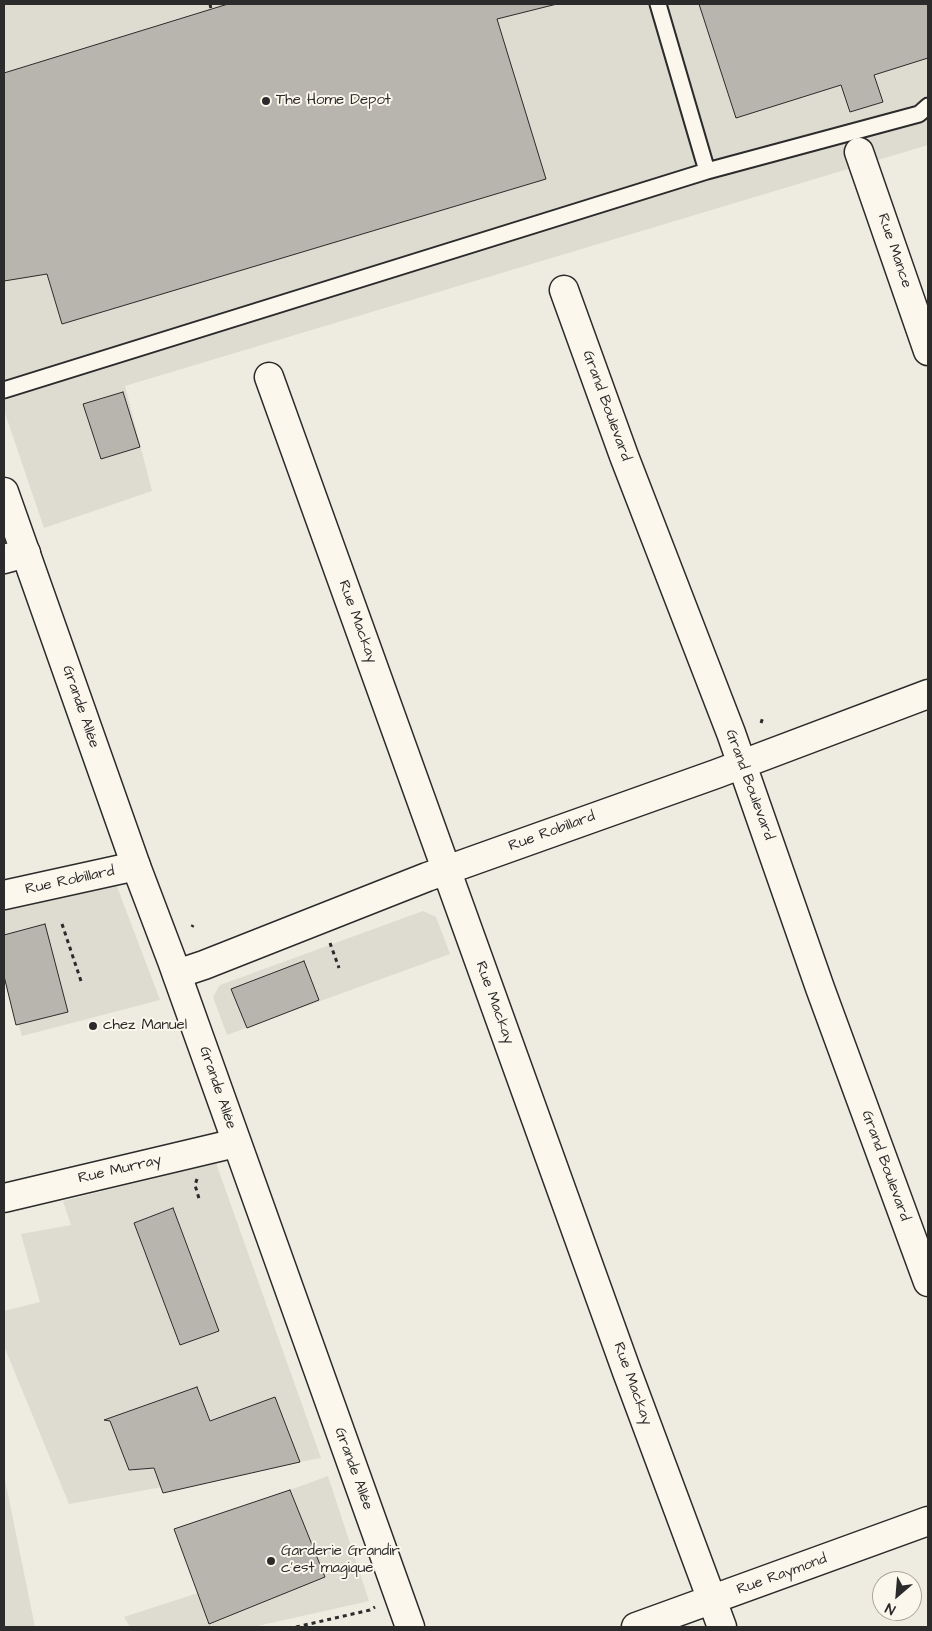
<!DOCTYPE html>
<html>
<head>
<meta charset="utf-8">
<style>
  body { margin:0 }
  #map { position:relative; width:932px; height:1631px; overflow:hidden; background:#eeebe0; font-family:"Architects Daughter",sans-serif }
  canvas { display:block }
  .frame { position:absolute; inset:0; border:5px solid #2b2b2b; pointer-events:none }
  .north { position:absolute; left:872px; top:1571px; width:50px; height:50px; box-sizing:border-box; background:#fbf7ec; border:1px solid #a8a59f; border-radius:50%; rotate:207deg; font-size:14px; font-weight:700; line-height:20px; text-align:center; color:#2b2b2b }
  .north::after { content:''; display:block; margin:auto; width:18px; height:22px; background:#2b2b2b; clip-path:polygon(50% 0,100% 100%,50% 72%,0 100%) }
</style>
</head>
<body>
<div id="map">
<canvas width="932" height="1631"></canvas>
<div class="frame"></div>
<div class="north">N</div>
</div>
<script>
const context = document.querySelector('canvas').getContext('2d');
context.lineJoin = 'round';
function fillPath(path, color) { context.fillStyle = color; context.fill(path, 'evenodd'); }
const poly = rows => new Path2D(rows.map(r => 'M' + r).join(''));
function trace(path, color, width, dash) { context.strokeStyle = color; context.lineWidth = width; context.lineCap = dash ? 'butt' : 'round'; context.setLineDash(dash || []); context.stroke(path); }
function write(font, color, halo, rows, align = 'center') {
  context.font = font + ' "Architects Daughter",sans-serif'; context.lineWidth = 4; context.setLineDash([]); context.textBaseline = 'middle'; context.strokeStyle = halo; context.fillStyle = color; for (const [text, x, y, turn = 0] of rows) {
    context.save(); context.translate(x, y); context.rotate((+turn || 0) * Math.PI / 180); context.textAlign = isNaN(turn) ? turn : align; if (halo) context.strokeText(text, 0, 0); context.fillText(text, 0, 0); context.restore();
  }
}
fillPath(poly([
  [4,4,928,4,928,145,125,386,152,491,44,528,4,410],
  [116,884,160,1000,22,1036,4,976,4,911],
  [423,911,436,917,450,954,227,1035,213,997,220,985],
  [216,1163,321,1458,69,1504,4,1346,4,1311,40,1302,21,1234,71,1225,63,1201],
  [4,1475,35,1627,4,1627],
  [328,1476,369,1601,253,1627,130,1627,124,1617,198,1593,174,1529,290,1490]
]), '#dedbd1');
const building = poly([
  [228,4,557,4,497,19,546,179,62,324,47,274,4,281,4,73,228,4],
  [699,4,928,4,928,58,874,75,883,102,850,112,841,85,736,118,699,4],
  [123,392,140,447,101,459,83,404,123,392],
  [45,924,68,1012,16,1025,4,976,4,935,45,924],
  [304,961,319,1000,247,1028,231,989,304,961],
  [173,1208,219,1331,180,1345,134,1223,173,1208],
  [197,1387,210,1421,275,1397,300,1462,163,1493,154,1468,129,1470,110,1421,104,1420,197,1387],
  [290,1490,325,1577,209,1624,174,1529,290,1490]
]);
fillPath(building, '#b8b5ae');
trace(building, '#2b2b2b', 1);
const lane = poly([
  [658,4,707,171],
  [4,390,707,171,919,114,928,106]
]);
const street = poly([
  [859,152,928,351],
  [564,290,624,456,731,733,820,988,928,1282],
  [269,377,627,1372,722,1627],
  [4,559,26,553],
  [4,895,136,866],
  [177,974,204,965,427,877,716,774,928,694],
  [4,1198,236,1143],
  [636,1627,928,1521]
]);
const secondary = poly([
  [4,492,136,866,172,961,410,1627]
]);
trace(lane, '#2b2b2b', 19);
trace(street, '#2b2b2b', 31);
trace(secondary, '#2b2b2b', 31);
trace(poly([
  [210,4,211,9],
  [761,723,763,717],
  [62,924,81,981],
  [192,927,193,925],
  [330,943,339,968],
  [197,1179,195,1185,200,1202],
  [296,1627,370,1610,375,1607]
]), '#2b2b2b', 3, [4, 4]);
trace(lane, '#fbf7ec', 15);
trace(street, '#fbf7ec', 28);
trace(secondary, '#fbf7ec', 28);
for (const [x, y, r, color] of [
  [266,101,5,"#2b2b2b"],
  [93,1026,5,"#2b2b2b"],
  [271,1561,5,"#2b2b2b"]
]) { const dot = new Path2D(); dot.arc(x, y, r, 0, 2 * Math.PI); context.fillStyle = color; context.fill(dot); trace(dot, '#fbf7ec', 2); }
write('15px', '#2b2b2b', '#fbf7ec', [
  ["The Home Depot",276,101],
  ["chez Manuel",103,1026],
  ["Garderie Grandir",281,1552],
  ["c'est magique",281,1569]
], 'left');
write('15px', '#2b2b2b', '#fbf7ec', [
  ["Rue Mance",894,251,71],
  ["Grand Boulevard",606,406,70],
  ["Rue Mackay",357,622,70],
  ["Grande Allée",80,707,71],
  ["Grand Boulevard",749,785,70],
  ["Rue Robillard",552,832,-20],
  ["Rue Robillard",70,881,-12],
  ["Rue Mackay",494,1003,70],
  ["Grande Allée",217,1088,71],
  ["Grand Boulevard",885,1166,70],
  ["Rue Murray",120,1170,-13],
  ["Rue Mackay",632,1384,70],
  ["Grande Allée",353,1469,70],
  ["Rue Raymond",782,1575,-20]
]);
</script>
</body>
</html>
